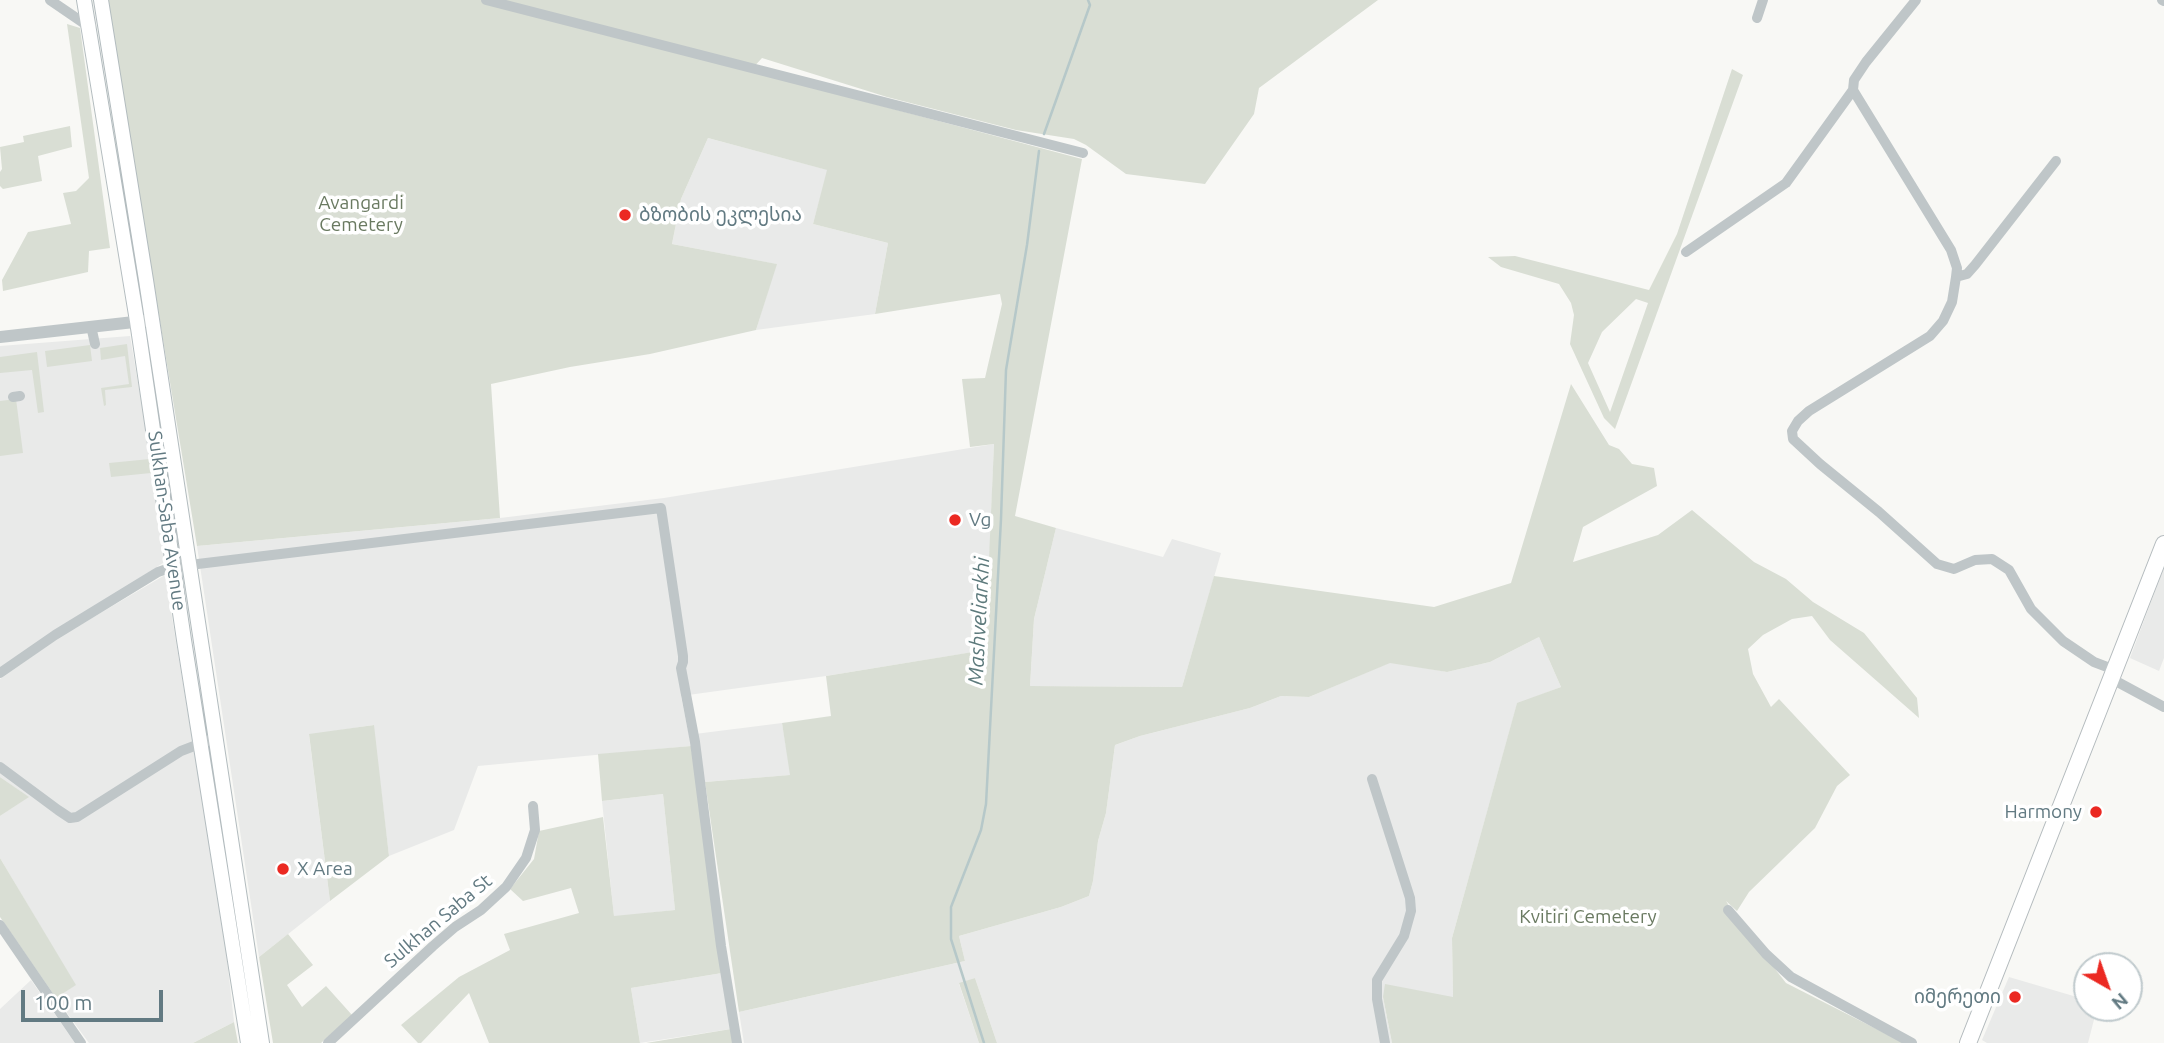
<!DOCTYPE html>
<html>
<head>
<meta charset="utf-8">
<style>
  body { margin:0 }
  #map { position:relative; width:2164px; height:1043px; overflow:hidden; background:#f8f8f5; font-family:Ubuntu,sans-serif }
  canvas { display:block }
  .north { position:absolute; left:2073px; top:952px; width:70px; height:70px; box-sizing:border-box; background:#fff; border:2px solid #c0cacd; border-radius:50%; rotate:140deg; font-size:19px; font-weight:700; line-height:28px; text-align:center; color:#627a82 }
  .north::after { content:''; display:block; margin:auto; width:24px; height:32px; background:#eb2922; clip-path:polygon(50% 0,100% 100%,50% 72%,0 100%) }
  .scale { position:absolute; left:21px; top:990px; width:142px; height:32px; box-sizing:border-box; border:4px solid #627a82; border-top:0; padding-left:9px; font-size:21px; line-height:24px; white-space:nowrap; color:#627a82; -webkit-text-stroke:5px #fff; paint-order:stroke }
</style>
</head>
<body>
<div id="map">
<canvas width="2164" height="1043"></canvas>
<div class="north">N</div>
<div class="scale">100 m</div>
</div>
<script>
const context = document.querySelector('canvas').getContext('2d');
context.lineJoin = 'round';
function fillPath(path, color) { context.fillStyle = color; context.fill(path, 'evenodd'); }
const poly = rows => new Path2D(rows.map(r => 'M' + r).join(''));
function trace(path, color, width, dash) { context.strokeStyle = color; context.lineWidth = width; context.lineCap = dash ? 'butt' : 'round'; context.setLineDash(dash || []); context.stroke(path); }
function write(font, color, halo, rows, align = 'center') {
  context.font = font + ' Ubuntu,"Noto Sans Georgian",sans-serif'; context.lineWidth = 7; context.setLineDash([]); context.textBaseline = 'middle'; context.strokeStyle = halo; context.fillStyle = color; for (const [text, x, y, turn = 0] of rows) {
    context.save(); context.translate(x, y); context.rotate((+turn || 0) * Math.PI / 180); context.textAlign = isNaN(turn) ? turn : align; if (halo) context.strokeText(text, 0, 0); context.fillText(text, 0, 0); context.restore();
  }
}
fillPath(poly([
  [708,138,828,170,813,224,888,243,875,314,756,330,776,264,672,244,681,199],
  [130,336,157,493,166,561,0,668,0,346],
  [994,444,986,650,826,676,681,696,691,746,478,766,454,830,389,856,373,725,309,735,330,901,259,957,197,546,500,518,664,498],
  [1056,528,1163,557,1172,539,1221,553,1182,687,1030,686,1034,619],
  [2164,567,2164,658,2159,671,2130,658],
  [165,575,224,932,234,1022,193,1043,89,1043,56,998,75,985,0,858,0,816,28,797,0,777,0,679,58,638],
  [1539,637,1561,687,1517,704,1452,938,1453,997,1383,997,1392,1043,997,1043,975,978,959,984,979,1043,744,1043,739,1012,965,961,959,936,1061,907,1089,896,1093,881,1098,841,1106,813,1115,745,1140,736,1250,708,1281,696,1309,697,1391,662,1447,672,1490,662],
  [782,723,791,775,705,782,695,734],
  [663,794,675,910,614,917,602,801],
  [722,973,731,1029,640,1043,631,988],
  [2009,977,2087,1000,2087,1008,2097,1008,2088,1043,1987,1043,1982,1040],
  [31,980,75,1043,0,1043,0,1009]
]), '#e9eae9');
fillPath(poly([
  [107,0,1378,0,1259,88,1254,114,1205,184,1126,174,1086,145,1074,139,1016,130,887,97,762,58,750,71,1082,159,1015,516,1056,528,1034,619,1030,686,1182,687,1214,576,1434,607,1511,583,1571,384,1609,445,1619,449,1632,464,1654,468,1657,486,1583,527,1573,562,1658,535,1692,510,1754,562,1786,579,1813,602,1864,633,1917,698,1919,718,1830,640,1812,616,1792,619,1763,635,1748,649,1753,674,1771,707,1779,699,1850,775,1837,786,1815,828,1749,892,1737,911,1726,901,1743,928,1786,983,1904,1043,1392,1043,1383,997,1385,984,1453,997,1452,938,1517,703,1561,687,1539,637,1490,662,1447,672,1390,663,1309,697,1281,696,1250,708,1140,736,1115,745,1106,813,1098,841,1093,881,1089,896,1061,907,959,936,965,961,739,1012,705,782,790,775,782,723,831,716,826,676,985,650,994,444,970,447,962,379,985,378,1002,304,1000,294,875,314,888,243,813,224,827,170,708,138,681,199,672,244,777,264,756,330,650,354,570,367,491,384,500,518,197,546],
  [67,24,80,28,110,248,89,251,88,272,3,291,2,280,28,232,71,224,63,193,76,191,89,178],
  [1732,69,1743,75,1615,429,1604,418,1570,344,1574,315,1571,303,1559,284,1501,267,1488,257,1515,256,1649,290,1677,234],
  [1636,299,1648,303,1610,412,1588,363,1602,332],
  [70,126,72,147,38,156,42,181,3,189,0,186,0,172,2,169,0,147,24,142,23,136],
  [127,344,132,387,105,390,106,405,104,406,101,388,129,384,125,356,101,360,100,348],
  [90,345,92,361,47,367,45,351],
  [37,352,44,412,38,413,32,370,0,373,0,357],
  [16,399,23,453,0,456,0,401],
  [150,459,151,473,111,477,109,463],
  [374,725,389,856,330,901,309,734],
  [691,746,722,973,631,988,640,1043,489,1043,469,993,421,1043,418,1043,401,1025,459,977,510,950,504,934,579,913,571,888,523,901,510,889,534,859,539,831,603,817,614,916,675,910,663,794,602,801,598,754],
  [0,777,29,797,0,816],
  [0,858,76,985,56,998,0,917],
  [288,934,313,965,287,985,302,1007,326,986,352,1015,321,1043,273,1043,259,957],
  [975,978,997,1043,979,1043,959,983],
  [234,1022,238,1043,193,1043],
  [731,1029,733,1043,646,1043]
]), '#d9ded4');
trace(poly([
  [1044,134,1090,5,1088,0],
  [984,1043,951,939,951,907,981,830,986,804,1001,519,1006,370,1027,245,1039,151]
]), '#b6c8c9', 2.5);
const secondary = poly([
  [84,0,137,321,184,640,248,1043],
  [101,0,146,280,262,1043]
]);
const primary = poly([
  [1968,1043,2164,544]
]);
trace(secondary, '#b3bcbf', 16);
trace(primary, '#b4bbbe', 18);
trace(poly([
  [50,0,88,26,91,25],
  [486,0,1083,153],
  [2162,0,2164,1],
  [1757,18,1763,0],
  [1853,90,1951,250,1957,268,1956,277,1952,302,1943,321,1930,336,1809,411,1798,421,1792,431,1793,439,1820,464,1879,512,1937,564,1954,569,1975,560,1992,559,2009,570,2031,609,2063,641,2094,662,2115,670],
  [1686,252,1786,183,1853,90,1854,80,1866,62,1916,0],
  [1956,277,1967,274,1975,265,2056,161],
  [91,326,95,344],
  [13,397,20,396],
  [0,673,55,635,158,572,173,567,661,508,683,656,683,662,681,668,695,742,721,946,737,1043],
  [2112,679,2164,707],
  [0,767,58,810,70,818,77,817,181,751,215,738],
  [1372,779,1410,898,1411,911,1404,936,1377,980,1377,999,1385,1043],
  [1728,910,1766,954,1791,977,1912,1043],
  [0,925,81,1043],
  [328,1043,433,946,455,927,481,910,506,887,526,858,535,830,533,806]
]), '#bfc6c8', 10);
trace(poly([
  [0,337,152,320]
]), '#bfc6c8', 12);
trace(secondary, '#fff', 14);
trace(primary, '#fff', 16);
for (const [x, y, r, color] of [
  [625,215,7,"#eb2922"],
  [955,520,7,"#eb2922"],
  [2096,812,7,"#eb2922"],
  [283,869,7,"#eb2922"],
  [2015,997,7,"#eb2922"]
]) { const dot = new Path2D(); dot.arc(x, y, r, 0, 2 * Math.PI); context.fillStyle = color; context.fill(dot); trace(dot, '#fff', 2.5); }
write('19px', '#6a7a61', '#fff', [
  ["Avangardi",361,203],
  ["Cemetery",361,225],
  ["Kvitiri Cemetery",1588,917]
]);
write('19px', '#627a82', '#fff', [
  ["ბზობის ეკლესია",639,215],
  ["Vg",969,520],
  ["Harmony",2082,812,"right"],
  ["X Area",297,869],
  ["იმერეთი",2001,997,"right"]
], 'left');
write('19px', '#627a82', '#fff', [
  ["Sulkhan-Saba Avenue",167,521,82],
  ["Sulkhan Saba St",438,921,-40]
]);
write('italic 21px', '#5d7a7c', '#fff', [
  ["Mashveliarkhi",979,621,-87]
]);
</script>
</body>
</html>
